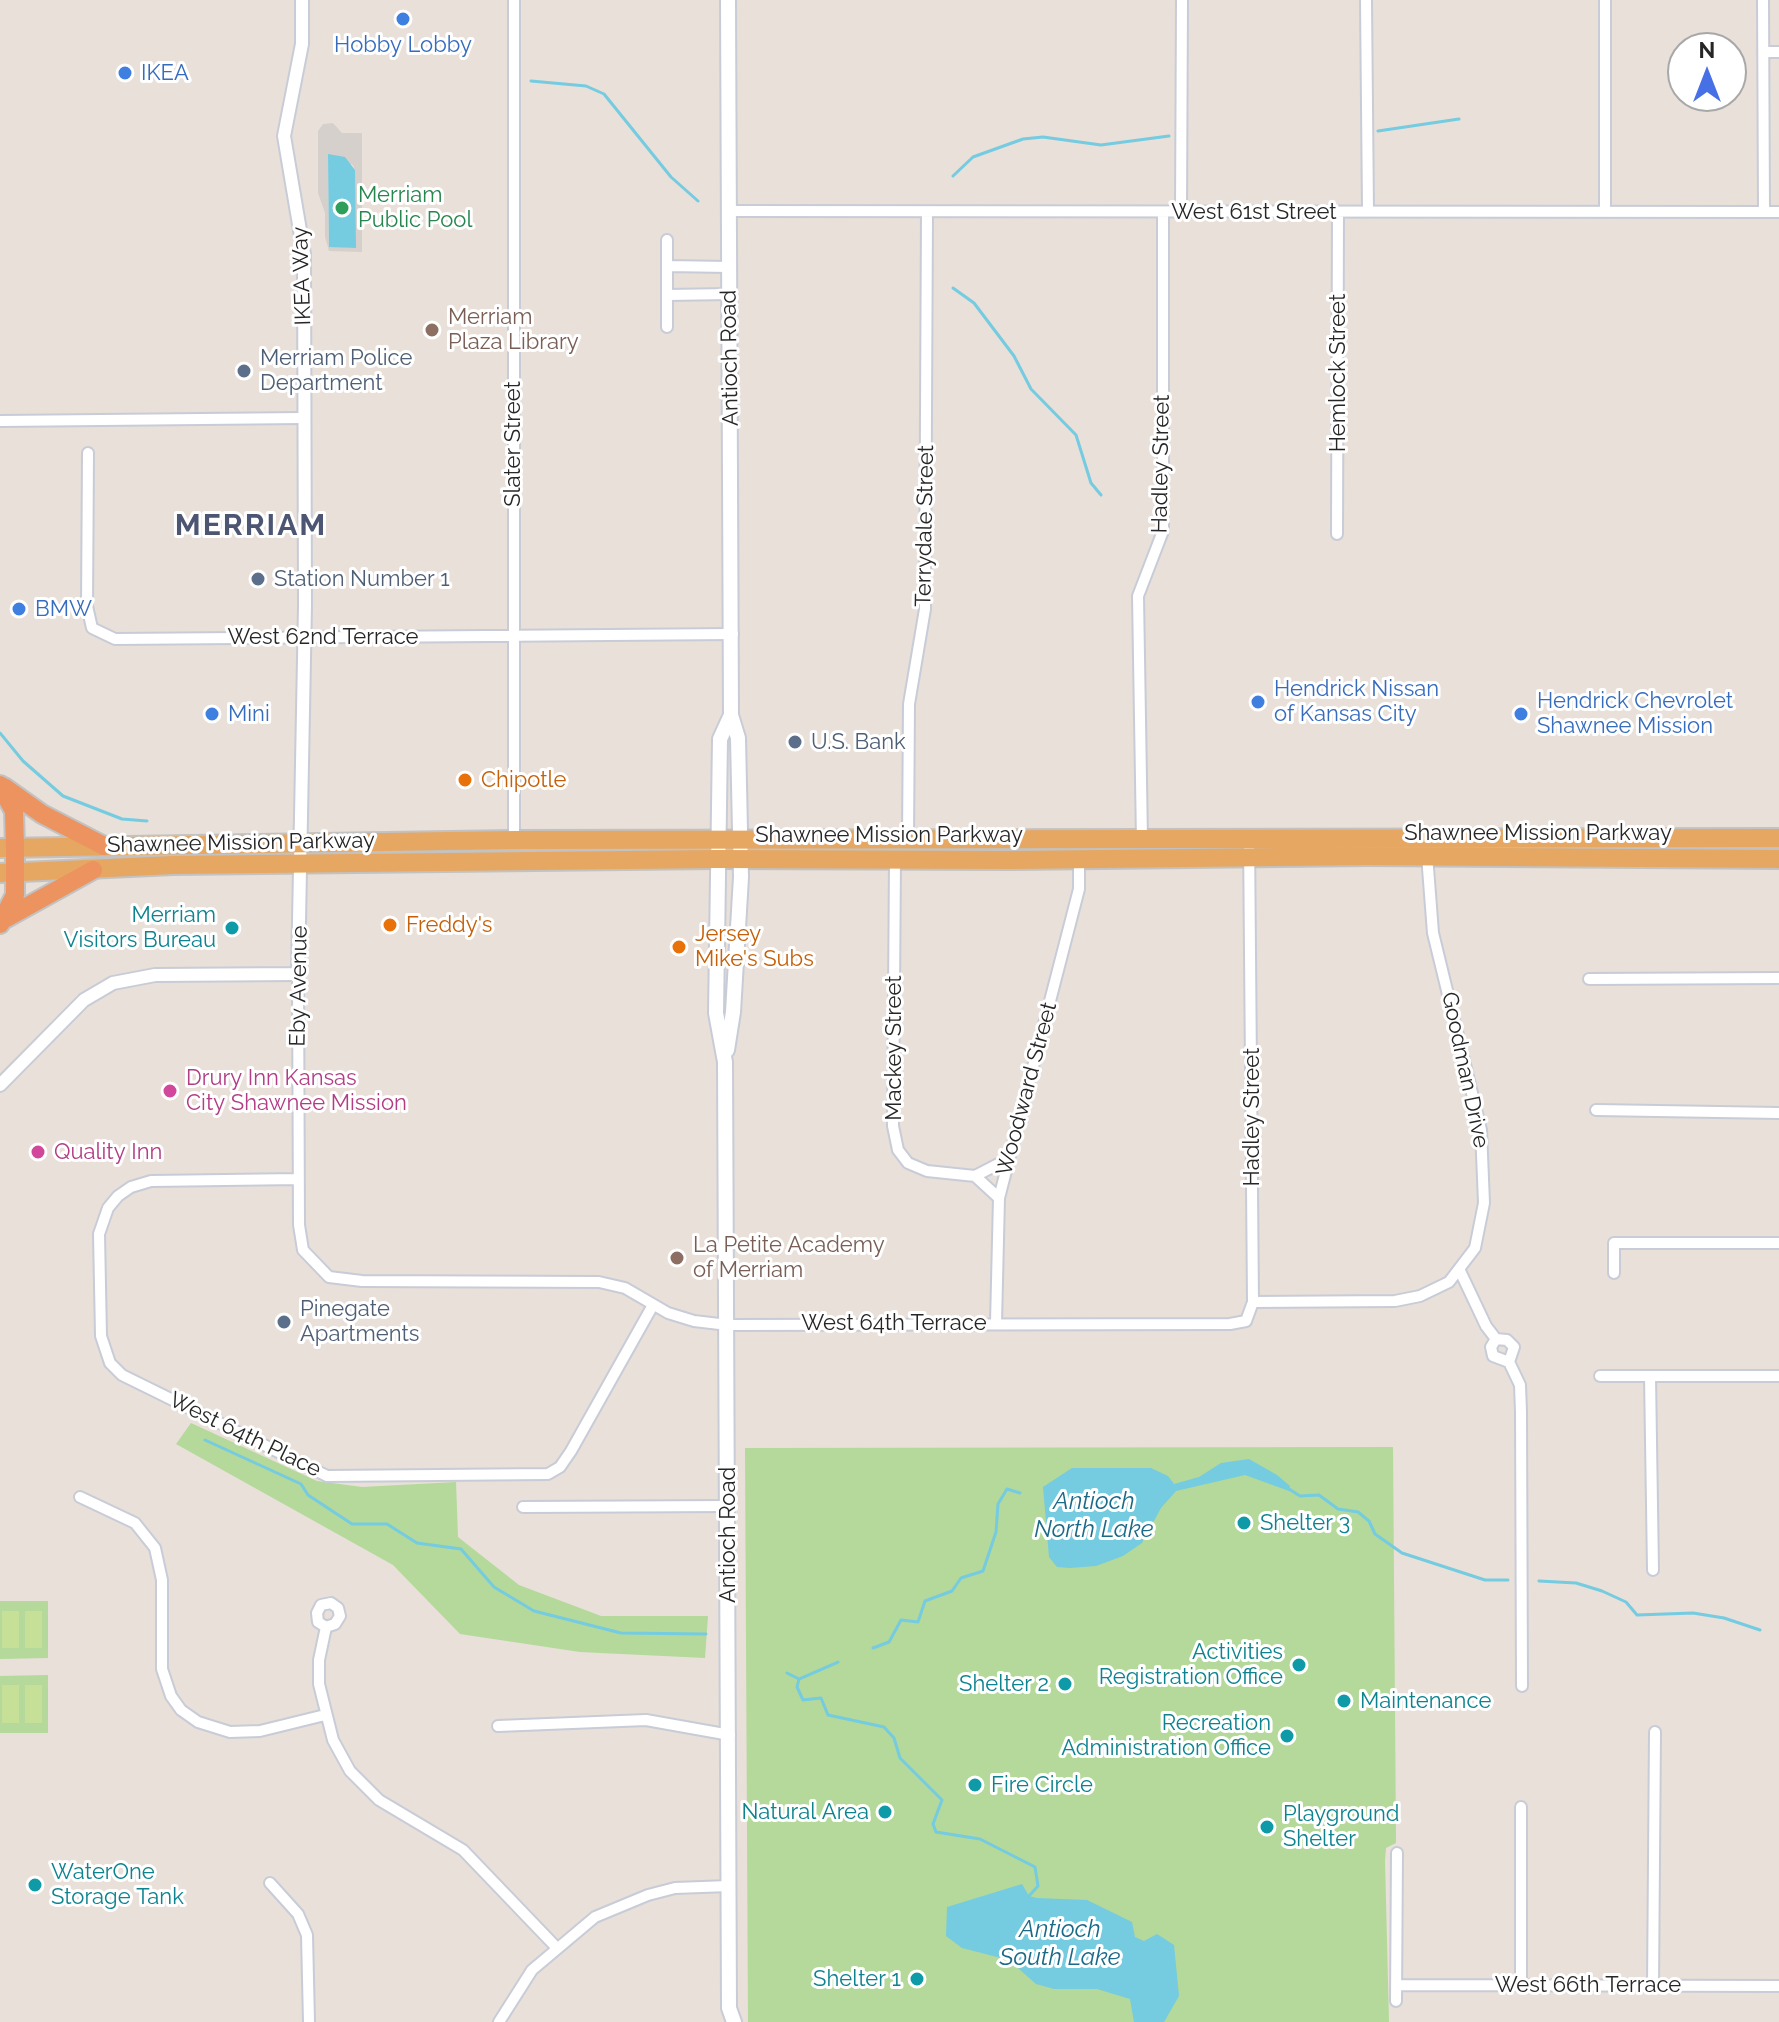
<!DOCTYPE html>
<html>
<head>
<meta charset="utf-8">
<style>
  body { margin:0 }
  #map { position:relative; width:1779px; height:2022px; overflow:hidden; background:#e8e0d9; font-family:Raleway,sans-serif }
  canvas { display:block }
  .north { position:absolute; left:1667px; top:32px; width:80px; height:80px; box-sizing:border-box; background:#fff; border:2px solid #a8a8a8; border-radius:50%; rotate:0deg; font-size:22px; font-weight:700; line-height:32px; text-align:center; color:#262626 }
  .north::after { content:''; display:block; margin:auto; width:28px; height:36px; background:#4870e6; clip-path:polygon(50% 0,100% 100%,50% 72%,0 100%) }
</style>
</head>
<body>
<div id="map">
<canvas width="1779" height="2022"></canvas>
<div class="north">N</div>
</div>
<script>
const context = document.querySelector('canvas').getContext('2d');
context.lineJoin = 'round';
function fillPath(path, color) { context.fillStyle = color; context.fill(path, 'evenodd'); }
const poly = rows => new Path2D(rows.map(r => 'M' + r).join(''));
function trace(path, color, width, dash) { context.strokeStyle = color; context.lineWidth = width; context.lineCap = dash ? 'butt' : 'round'; context.setLineDash(dash || []); context.stroke(path); }
function write(font, color, halo, rows, align = 'center') {
  context.font = font + ' Raleway,sans-serif'; context.lineWidth = 6; context.setLineDash([]); context.textBaseline = 'middle'; context.strokeStyle = halo; context.fillStyle = color; for (const [text, x, y, turn = 0] of rows) {
    context.save(); context.translate(x, y); context.rotate((+turn || 0) * Math.PI / 180); context.textAlign = isNaN(turn) ? turn : align; if (halo) context.strokeText(text, 0, 0); context.fillText(text, 0, 0); context.restore();
  }
}
fillPath(poly([
  [191,1423,317,1481,362,1487,456,1482,458,1537,519,1585,601,1616,708,1616,705,1658,580,1652,460,1634,393,1565,176,1444],
  [1393,1447,1396,1843,1386,1848,1385,1861,1389,2022,748,2022,745,1448],
  [0,1601,48,1601,48,1658,0,1659],
  [48,1675,48,1733,0,1733,0,1676]
]), '#b4d99a');
fillPath(poly([
  [2,1611,19,1611,19,1648,2,1648],
  [25,1611,42,1611,42,1648,25,1648],
  [2,1685,19,1685,19,1723,2,1723],
  [25,1685,42,1685,42,1723,25,1723]
]), '#c6e097');
fillPath(poly([
  [333,123,342,133,362,133,362,252,329,251,325,237,325,213,318,193,318,131,323,124],
  [328,154,353,165,355,170,355,248,329,246]
]), '#d5d0cb');
fillPath(poly([
  [328,154,345,157,355,170,356,248,329,247],
  [1249,1459,1277,1475,1290,1486,1289,1491,1245,1475,1176,1491,1161,1508,1142,1543,1123,1556,1096,1566,1070,1568,1057,1567,1049,1557,1043,1487,1072,1468,1151,1468,1168,1476,1174,1484,1199,1477,1221,1463],
  [1022,1884,1029,1896,1037,1898,1087,1900,1132,1922,1135,1937,1144,1941,1157,1934,1174,1945,1179,1996,1164,2022,1134,2022,1130,1999,1097,1989,1054,1989,1036,1984,1009,1960,962,1948,946,1936,947,1907]
]), '#75cbe0');
trace(poly([
  [531,81,586,86,604,94,671,177,698,201],
  [1378,131,1459,119],
  [953,176,973,157,1023,139,1043,137,1101,145,1169,136],
  [953,288,974,303,1014,356,1031,389,1076,435,1091,483,1101,495],
  [0,733,23,761,63,796,122,819,147,821],
  [205,1440,301,1484,308,1495,352,1524,387,1524,417,1543,461,1549,494,1587,534,1611,621,1633,706,1634],
  [1289,1489,1300,1496,1319,1495,1338,1509,1358,1512,1369,1521,1375,1534,1402,1553,1485,1580,1508,1580],
  [1539,1581,1576,1583,1602,1591,1626,1602,1637,1615,1693,1613,1724,1618,1760,1630],
  [873,1648,889,1642,901,1620,918,1622,925,1601,952,1591,961,1578,983,1571,996,1532,998,1504,1007,1489,1020,1493],
  [787,1673,799,1679,838,1662],
  [799,1679,797,1687,803,1700,821,1698,828,1715,884,1727,894,1738,900,1758,942,1800,933,1824,936,1832,980,1839,1035,1867,1038,1886,1029,1896]
]), '#75cbe0', 3);
const minor = poly([
  [1366,0,1368,211],
  [1605,0,1605,212],
  [1763,0,1764,212],
  [1764,52,1779,52],
  [729,211,1779,212],
  [1181,212,1182,0],
  [667,240,667,327],
  [667,266,729,267],
  [667,295,730,294],
  [0,421,303,418],
  [88,453,87,606,92,628,115,639,733,634],
  [1337,534,1338,212],
  [1249,836,1253,1302],
  [908,839,909,704,925,609,927,212],
  [514,840,514,0],
  [1142,841,1138,596,1163,531,1163,212],
  [895,860,893,1126,898,1150,908,1163,927,1171,975,1176,999,1198],
  [298,974,299,1225,303,1250,329,1277,362,1281,599,1282,625,1288,668,1313,694,1321,728,1325,1230,1324,1246,1321,1253,1302,1395,1301,1420,1296,1449,1282,1475,1248,1484,1203,1481,1130,1433,933,1427,855],
  [1589,979,1779,978],
  [1596,1110,1779,1113],
  [975,1176,1008,1159],
  [298,1179,151,1181,131,1187,118,1196,108,1208,99,1234,101,1336,110,1363,122,1375,327,1476,548,1474,560,1467,571,1451,653,1305],
  [1460,1271,1486,1326,1496,1339,1507,1340,1514,1347,1509,1362],
  [1614,1273,1614,1243,1779,1243],
  [996,1323,999,1198,1079,889,1079,858],
  [1496,1339,1491,1347,1493,1356,1509,1362],
  [1509,1362,1520,1385,1521,1412,1522,1686],
  [1600,1376,1779,1376],
  [1650,1376,1653,1570],
  [80,1497,135,1523,155,1548,162,1580,162,1669,171,1696,181,1710,198,1722,230,1732,260,1731,325,1715],
  [523,1507,727,1506],
  [326,1627,318,1622,317,1613,321,1605,331,1603,338,1608,340,1616,335,1624,326,1627,319,1660,319,1684,333,1740,350,1771,379,1800,463,1850,556,1947],
  [498,1726,646,1720,730,1735],
  [1521,1807,1521,1985],
  [270,1883,298,1914,307,1935,309,2022],
  [1396,1985,1779,1986],
  [1653,1986,1655,1732],
  [1396,2001,1397,1853],
  [499,2022,532,1970,595,1917,648,1895,675,1888,729,1886]
]);
const tertiary = poly([
  [0,1085,84,1000,113,983,155,975,298,974,305,605,304,254,284,136,302,44,302,0]
]);
const secondary = poly([
  [731,715,720,739,716,1013,725,1062,729,2008,734,2022],
  [727,1050,733,1012,741,877,738,738,731,715,728,0]
]);
const trunk = poly([
  [0,848,514,840,1779,838],
  [0,873,173,865,716,859,1012,860,1368,856,1779,859]
]);
const motorway = poly([
  [0,785,14,811,15,848,15,895,0,924],
  [4,787,42,814,104,846],
  [3,920,93,870]
]);
trace(minor, '#c8ccd7', 14);
trace(tertiary, '#c8ccd7', 16);
trace(secondary, '#c8ccd7', 18);
trace(trunk, '#c2c2c2', 22);
trace(motorway, '#c2c2c2', 22);
trace(minor, '#fff', 10);
trace(tertiary, '#fff', 12);
trace(secondary, '#fff', 14);
trace(trunk, '#e6a762', 18);
trace(motorway, '#ec935f', 18);
for (const [x, y, r, color] of [
  [403,19,8,"#3f7fe0"],
  [125,73,8,"#3f7fe0"],
  [342,208,8,"#2e9e5b"],
  [432,330,8,"#8d6e63"],
  [244,371,8,"#5c6f8a"],
  [258,579,8,"#5c6f8a"],
  [19,609,8,"#3f7fe0"],
  [1258,702,8,"#3f7fe0"],
  [212,714,8,"#3f7fe0"],
  [1521,714,8,"#3f7fe0"],
  [795,742,8,"#5c6f8a"],
  [465,780,8,"#e8710a"],
  [390,925,8,"#e8710a"],
  [232,928,8,"#0f9aa8"],
  [679,947,8,"#e8710a"],
  [170,1091,8,"#d1479c"],
  [38,1152,8,"#d1479c"],
  [677,1258,8,"#8d6e63"],
  [284,1322,8,"#5c6f8a"],
  [1244,1523,8,"#0f9aa8"],
  [1299,1665,8,"#0f9aa8"],
  [1065,1684,8,"#0f9aa8"],
  [1344,1701,8,"#0f9aa8"],
  [1287,1736,8,"#0f9aa8"],
  [975,1785,8,"#0f9aa8"],
  [885,1812,8,"#0f9aa8"],
  [1267,1827,8,"#0f9aa8"],
  [35,1885,8,"#0f9aa8"],
  [917,1979,8,"#0f9aa8"]
]) { const dot = new Path2D(); dot.arc(x, y, r, 0, 2 * Math.PI); context.fillStyle = color; context.fill(dot); trace(dot, '#fff', 3); }
write('22px', '#366cbe', '#fff', [
  ["Hobby Lobby",403,45,"center"],
  ["IKEA",141,73],
  ["BMW",35,609],
  ["Hendrick Nissan",1274,689],
  ["of Kansas City",1274,714],
  ["Hendrick Chevrolet",1537,701],
  ["Shawnee Mission",1537,726],
  ["Mini",228,714]
], 'left');
write('22px', '#27864d', '#fff', [
  ["Merriam",358,195],
  ["Public Pool",358,220]
], 'left');
write('22px', '#262626', '#fff', [
  ["West 61st Street",1254,212],
  ["IKEA Way",302,276,-92],
  ["Antioch Road",730,358,-91],
  ["Hemlock Street",1338,373,-90],
  ["Slater Street",513,444,-90],
  ["Hadley Street",1161,464,-89],
  ["Terrydale Street",925,526,-89],
  ["West 62nd Terrace",323,637],
  ["Shawnee Mission Parkway",1538,833],
  ["Shawnee Mission Parkway",889,835],
  ["Shawnee Mission Parkway",241,843,-1],
  ["Eby Avenue",299,986,-89],
  ["Mackey Street",894,1048,-90],
  ["Goodman Drive",1465,1070,78],
  ["Woodward Street",1027,1089,-75],
  ["Hadley Street",1252,1117,-90],
  ["West 64th Terrace",894,1323],
  ["West 64th Place",245,1435,26],
  ["Antioch Road",728,1535,-90],
  ["West 66th Terrace",1588,1985]
]);
write('22px', '#785e54', '#fff', [
  ["Merriam",448,317],
  ["Plaza Library",448,342],
  ["La Petite Academy",693,1245],
  ["of Merriam",693,1270]
], 'left');
write('22px', '#4e5e75', '#fff', [
  ["Merriam Police",260,358],
  ["Department",260,383],
  ["Station Number 1",274,579],
  ["U.S. Bank",811,742],
  ["Pinegate",300,1309],
  ["Apartments",300,1334]
], 'left');
write('22px', '#c56008', '#fff', [
  ["Chipotle",481,780],
  ["Freddy's",406,925],
  ["Jersey",695,934],
  ["Mike's Subs",695,959]
], 'left');
write('22px', '#0d838f', '#fff', [
  ["Merriam",216,915],
  ["Visitors Bureau",216,940],
  ["Shelter 3",1260,1523,"left"],
  ["Activities",1283,1652],
  ["Registration Office",1283,1677],
  ["Shelter 2",1049,1684],
  ["Maintenance",1360,1701,"left"],
  ["Recreation",1271,1723],
  ["Administration Office",1271,1748],
  ["Fire Circle",991,1785,"left"],
  ["Natural Area",869,1812],
  ["Playground",1283,1814,"left"],
  ["Shelter",1283,1839,"left"],
  ["WaterOne",51,1872,"left"],
  ["Storage Tank",51,1897,"left"],
  ["Shelter 1",901,1979]
], 'right');
write('22px', '#b23c85', '#fff', [
  ["Drury Inn Kansas",186,1078],
  ["City Shawnee Mission",186,1103],
  ["Quality Inn",54,1152]
], 'left');
write('italic 24px', '#1a6987', '#fff', [
  ["Antioch",1094,1502],
  ["North Lake",1094,1530],
  ["Antioch",1060,1930],
  ["South Lake",1060,1958]
]);
context.letterSpacing = '2px';
write('bold 30px', '#4c5672', '#fff', [
  ["MERRIAM",251,526]
]);
context.letterSpacing = '0px';
</script>
</body>
</html>
